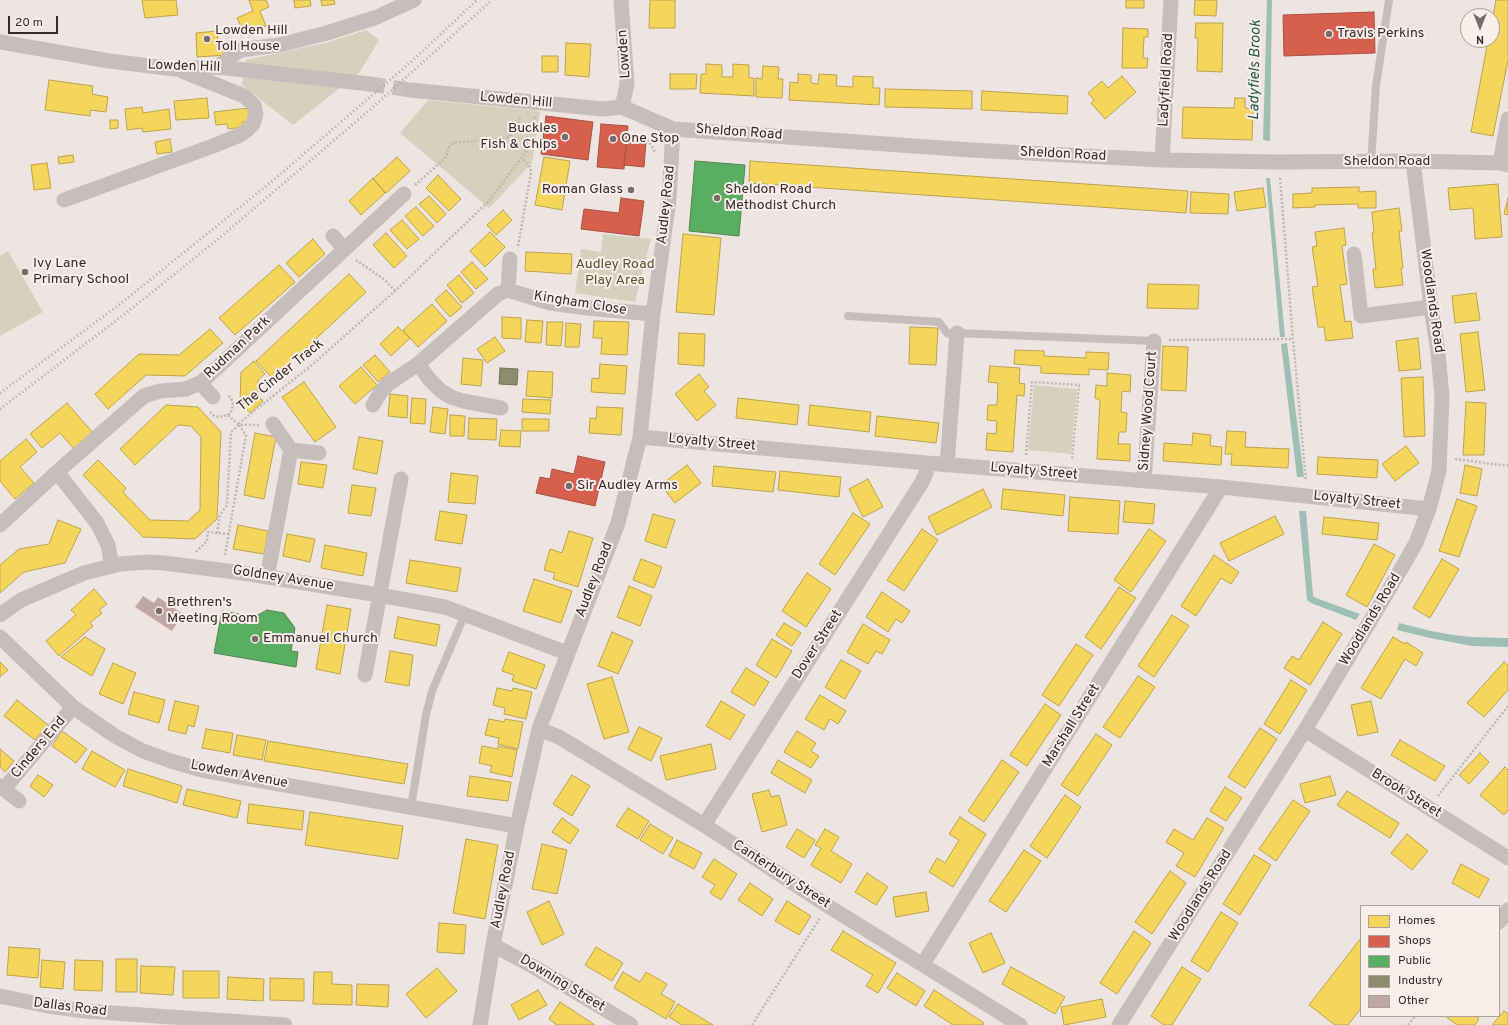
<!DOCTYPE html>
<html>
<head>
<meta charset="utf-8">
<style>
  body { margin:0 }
  #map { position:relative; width:1508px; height:1025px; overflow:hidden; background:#eee5e2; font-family:Overpass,sans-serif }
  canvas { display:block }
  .legend { position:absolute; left:1360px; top:905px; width:140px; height:112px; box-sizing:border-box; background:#faeeeb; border:1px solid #aca09d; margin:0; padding:5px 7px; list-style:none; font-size:12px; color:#382a29 }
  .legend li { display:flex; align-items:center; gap:8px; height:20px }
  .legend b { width:20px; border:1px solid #aca09d }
  .north { position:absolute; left:1460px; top:8px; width:40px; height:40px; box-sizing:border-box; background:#faeeeb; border:1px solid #aca09d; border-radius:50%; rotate:180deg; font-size:11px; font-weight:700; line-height:16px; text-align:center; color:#382a29 }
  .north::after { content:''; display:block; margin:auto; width:14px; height:18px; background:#786b6a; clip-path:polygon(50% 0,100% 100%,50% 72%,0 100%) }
  .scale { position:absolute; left:8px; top:16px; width:50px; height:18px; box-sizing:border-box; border:2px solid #382a29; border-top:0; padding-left:5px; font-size:12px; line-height:14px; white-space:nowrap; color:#382a29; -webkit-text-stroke:3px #faeeeb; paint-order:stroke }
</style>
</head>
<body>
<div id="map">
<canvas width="1508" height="1025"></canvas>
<ul class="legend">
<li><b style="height:11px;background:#f6d55c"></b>Homes</li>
<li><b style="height:11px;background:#d6604d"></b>Shops</li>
<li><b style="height:11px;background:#5aae61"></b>Public</li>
<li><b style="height:11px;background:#8c8c6e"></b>Industry</li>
<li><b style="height:11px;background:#c1a6a6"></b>Other</li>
</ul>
<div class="north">N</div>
<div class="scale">20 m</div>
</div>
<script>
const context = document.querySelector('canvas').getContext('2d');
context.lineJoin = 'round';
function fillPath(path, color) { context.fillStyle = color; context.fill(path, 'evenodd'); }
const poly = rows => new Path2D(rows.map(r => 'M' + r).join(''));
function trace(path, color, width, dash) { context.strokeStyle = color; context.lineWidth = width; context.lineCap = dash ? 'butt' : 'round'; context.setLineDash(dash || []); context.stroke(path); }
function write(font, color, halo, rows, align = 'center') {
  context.font = font + ' Overpass,sans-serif'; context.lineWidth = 4; context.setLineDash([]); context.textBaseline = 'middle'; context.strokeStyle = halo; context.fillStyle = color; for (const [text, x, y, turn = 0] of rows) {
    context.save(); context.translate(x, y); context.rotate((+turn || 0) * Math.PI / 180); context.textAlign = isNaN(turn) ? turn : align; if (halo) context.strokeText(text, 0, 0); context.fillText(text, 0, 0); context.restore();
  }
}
fillPath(poly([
  [366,30,379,40,360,72,354,77,245,65,246,60,329,42],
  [243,77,340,88,293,125,242,85],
  [428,100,540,111,532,163,489,208,400,133],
  [603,234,651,239,635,302,575,293,581,249,601,252],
  [8,251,43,312,0,336,0,256],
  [1034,385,1077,389,1071,454,1028,450]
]), '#d5d1bd');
fillPath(poly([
  [1267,0,1272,0,1270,141,1263,140],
  [1266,178,1270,178,1285,337,1280,337],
  [1287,343,1304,477,1297,477,1281,344],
  [1299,511,1306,511,1313,596,1316,598,1360,614,1356,620,1311,603,1307,600],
  [1399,623,1431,631,1453,635,1472,637,1508,638,1508,647,1472,646,1430,638,1397,630]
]), '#9fbfb6');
const homes = poly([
  [142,0,176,0,178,15,145,18,142,0],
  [249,0,266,0,269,7,260,11,266,26,245,35,237,18,253,11,249,0],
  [294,0,310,0,311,6,295,8,294,0],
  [321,0,334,0,335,4,322,6,321,0],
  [650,0,675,0,675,28,649,28,650,0],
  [1126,0,1144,0,1144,8,1126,8,1126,0],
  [1195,0,1217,0,1216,16,1194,15,1195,0],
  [1496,0,1508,0,1508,60,1493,136,1471,132,1488,40,1492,40,1492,21,1496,0],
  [1196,23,1223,23,1222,72,1197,71,1198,38,1195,38,1196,23],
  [1123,28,1148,29,1148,37,1144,37,1143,58,1148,58,1147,68,1122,68,1123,28],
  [217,31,218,45,227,45,227,55,197,57,196,33,217,31],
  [566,43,591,44,589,77,565,75,566,43],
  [542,56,558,56,558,72,542,72,542,56],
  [706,64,722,65,722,77,733,77,733,64,749,65,749,78,754,78,754,96,700,93,701,74,706,74,706,64],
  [763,66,779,67,778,79,783,79,782,98,756,97,756,78,762,79,763,66],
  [670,74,697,74,696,89,670,89,670,74],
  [798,74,811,75,811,83,818,84,819,74,837,75,836,86,853,87,853,76,873,77,873,88,880,88,879,105,789,100,790,82,798,83,798,74],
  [1122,76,1136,92,1105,119,1091,103,1094,100,1088,93,1102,81,1108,88,1122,76],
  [49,80,93,86,92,94,108,97,106,112,90,110,90,116,45,110,49,80],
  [885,89,972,91,972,109,885,107,885,89],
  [982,91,1068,96,1067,114,981,110,982,91],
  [207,98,209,118,176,120,174,101,207,98],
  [1235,98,1245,98,1245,108,1253,109,1252,140,1182,138,1183,107,1234,108,1235,98],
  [142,107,143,113,169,109,171,129,143,132,142,128,127,130,125,109,142,107],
  [248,108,249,121,242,122,243,127,228,129,227,124,216,125,214,112,248,108],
  [110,120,118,120,118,128,110,129,110,120],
  [170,139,172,152,157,154,155,142,170,139],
  [73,155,74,162,59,164,58,157,73,155],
  [397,157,410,171,386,193,373,179,397,157],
  [544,157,570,161,562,210,535,205,544,157],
  [750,161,1188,191,1186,213,749,183,750,161],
  [47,163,51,188,34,190,31,165,47,163],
  [438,175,461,199,449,211,426,188,438,175],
  [373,178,385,193,361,215,349,201,373,178],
  [1498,184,1502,237,1475,239,1473,208,1450,210,1448,188,1498,184],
  [1359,187,1359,192,1376,191,1376,208,1358,208,1358,204,1315,205,1315,207,1293,208,1293,194,1312,193,1312,188,1359,187],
  [1263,188,1266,207,1237,211,1234,192,1263,188],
  [1191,192,1229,194,1228,214,1190,213,1191,192],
  [429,196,446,214,437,223,419,204,429,196],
  [1508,198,1508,215,1504,214,1508,198],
  [416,207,434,226,423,236,405,216,416,207],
  [1399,208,1402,231,1399,231,1403,268,1401,268,1403,285,1375,288,1373,269,1376,269,1372,233,1374,233,1372,212,1399,208],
  [503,210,512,220,496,235,487,225,503,210],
  [402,220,419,239,407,249,390,230,402,220],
  [1344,228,1346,245,1342,246,1347,284,1340,285,1345,322,1351,321,1353,338,1326,341,1324,327,1318,327,1312,287,1318,286,1312,247,1317,246,1315,232,1344,228],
  [490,232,505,247,485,267,470,251,490,232],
  [386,233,407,256,394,268,373,245,386,233],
  [683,234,721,238,714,315,676,312,683,234],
  [313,239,325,254,299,277,286,263,313,239],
  [526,252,572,254,571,274,525,271,526,252],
  [472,262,488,279,476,289,461,272,472,262],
  [279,265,295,282,235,335,219,318,279,265],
  [349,274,366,292,273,379,256,361,349,274],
  [459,275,474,293,462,303,447,285,459,275],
  [1148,284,1199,285,1198,309,1147,308,1148,284],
  [446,290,462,307,450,317,435,300,446,290],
  [1476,293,1480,320,1455,323,1452,296,1476,293],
  [432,304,447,321,418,347,403,330,432,304],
  [502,317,521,318,521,339,502,338,502,317],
  [527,320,543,321,541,343,525,342,527,320],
  [594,321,629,322,627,355,601,354,602,338,593,338,594,321],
  [547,322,563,322,561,346,546,345,547,322],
  [566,323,581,324,579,347,565,347,566,323],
  [398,327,410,338,391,356,380,344,398,327],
  [910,327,938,328,936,365,909,364,910,327],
  [210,329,223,343,185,376,146,375,108,409,95,394,139,354,179,355,210,329],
  [1478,332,1485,390,1466,392,1460,334,1478,332],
  [679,333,705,334,704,366,678,364,679,333],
  [495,337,505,351,487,363,477,349,495,337],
  [1418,338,1421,369,1399,371,1396,341,1418,338],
  [1163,346,1188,347,1186,391,1161,390,1163,346],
  [1015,350,1044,351,1044,356,1086,358,1086,352,1109,353,1108,370,1089,369,1089,375,1041,373,1041,366,1014,364,1015,350],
  [375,355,390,372,378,382,363,365,375,355],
  [463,358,483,360,481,386,461,384,463,358],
  [254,361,265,374,258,380,258,396,263,401,250,413,240,402,241,372,254,361],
  [600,364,627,366,625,394,591,392,592,378,599,379,600,364],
  [990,366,1020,368,1019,383,1025,384,1024,396,1017,395,1013,452,986,450,987,433,996,434,997,421,987,420,988,405,997,405,998,383,988,382,990,366],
  [361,367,377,385,355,404,339,386,361,367],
  [528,371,553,372,552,398,526,396,528,371],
  [1107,373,1131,375,1130,392,1122,391,1121,412,1127,413,1126,432,1119,432,1118,444,1130,444,1130,461,1097,459,1100,400,1095,398,1096,385,1107,386,1107,373],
  [699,374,709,387,704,391,716,405,697,421,675,394,699,374],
  [1423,377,1425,436,1404,437,1401,378,1423,377],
  [304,382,336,427,315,442,282,397,304,382],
  [390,394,408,396,407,418,388,416,390,394],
  [412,398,426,399,425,424,410,423,412,398],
  [738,398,799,405,797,425,736,418,738,398],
  [523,399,551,400,550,414,522,412,523,399],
  [1466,402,1486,403,1484,455,1463,455,1466,402],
  [67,403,93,433,74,449,60,433,42,448,30,434,67,403],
  [166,405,198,407,221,432,217,519,195,539,143,537,83,475,98,460,126,488,123,492,150,520,188,521,200,510,201,437,191,426,178,425,135,465,120,449,166,405],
  [810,405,871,412,869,432,808,425,810,405],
  [433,407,448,409,445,434,430,432,433,407],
  [597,407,623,408,621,435,589,433,590,418,596,419,597,407],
  [450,415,465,416,464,436,450,436,450,415],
  [877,416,939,423,936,443,875,436,877,416],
  [469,418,497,419,496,440,468,439,469,418],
  [522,419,549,419,549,431,522,431,522,419],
  [501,430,521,431,520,447,499,446,501,430],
  [1227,431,1246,432,1245,447,1289,449,1288,468,1231,465,1232,454,1225,454,1227,431],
  [255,433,276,437,264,499,244,495,255,433],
  [1193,433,1211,435,1210,446,1222,447,1221,465,1163,461,1164,443,1192,445,1193,433],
  [359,437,383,441,377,474,353,469,359,437],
  [26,439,37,452,20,467,34,483,15,499,0,481,0,461,26,439],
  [1406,446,1419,463,1395,481,1382,464,1406,446],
  [1318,457,1378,460,1377,478,1317,474,1318,457],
  [301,462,327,465,323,488,298,484,301,462],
  [687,465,701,483,675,503,661,485,687,465],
  [1465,465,1482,469,1477,496,1460,493,1465,465],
  [714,466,776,472,773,492,712,486,714,466],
  [780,471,841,477,839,497,778,490,780,471],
  [451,473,478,476,475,504,448,502,451,473],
  [868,479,883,507,863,517,849,489,868,479],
  [352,485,376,488,371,516,348,513,352,485],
  [983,489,992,507,937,535,928,517,983,489],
  [1003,489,1065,495,1063,516,1001,509,1003,489],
  [1070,497,1120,501,1118,534,1068,531,1070,497],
  [1457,499,1477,506,1459,557,1439,551,1457,499],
  [1125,501,1155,504,1153,524,1123,522,1125,501],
  [440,511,467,515,462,544,435,540,440,511],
  [853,513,870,524,835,575,819,564,853,513],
  [653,514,675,520,666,548,645,541,653,514],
  [1275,516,1284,534,1229,561,1220,543,1275,516],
  [1324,517,1379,523,1377,540,1322,534,1324,517],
  [58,520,81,529,65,563,24,572,0,593,0,565,19,549,49,544,58,520],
  [238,525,268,531,264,554,233,549,238,525],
  [922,529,938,540,904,591,887,580,922,529],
  [1149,529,1166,541,1131,592,1114,580,1149,529],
  [569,531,593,538,578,587,553,579,555,573,544,570,550,549,562,553,569,531],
  [287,534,315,539,310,562,283,556,287,534],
  [1374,544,1395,555,1367,607,1346,595,1374,544],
  [325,545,367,553,363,576,321,568,325,545],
  [1214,555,1239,572,1231,584,1221,578,1196,616,1181,606,1214,555],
  [641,559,662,567,654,588,633,580,641,559],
  [1442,559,1459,569,1430,618,1413,608,1442,559],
  [410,560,461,568,457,592,406,583,410,560],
  [807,573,831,589,806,627,782,611,807,573],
  [534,579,572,591,561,623,523,611,534,579],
  [629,586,652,596,640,626,617,617,629,586],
  [1119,587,1136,598,1101,649,1085,637,1119,587],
  [94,589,107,604,99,610,102,613,90,623,93,626,59,656,46,641,76,615,71,610,94,589],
  [882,592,910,611,902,623,896,619,888,632,866,617,882,592],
  [327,605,351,609,340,674,316,669,327,605],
  [1172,615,1189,626,1154,677,1138,666,1172,615],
  [398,617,440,625,436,646,394,638,398,617],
  [1323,622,1342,634,1310,685,1284,668,1292,656,1299,660,1323,622],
  [784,623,801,633,792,646,776,635,784,623],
  [863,624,890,640,882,654,876,651,868,664,847,652,863,624],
  [612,632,633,641,618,674,598,666,612,632],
  [85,637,105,649,92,676,61,657,85,637],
  [1393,637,1405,644,1406,642,1423,653,1416,666,1405,659,1381,699,1361,688,1393,637],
  [772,639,792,651,776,678,756,665,772,639],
  [1076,644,1093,655,1059,706,1042,695,1076,644],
  [390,651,413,655,409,686,385,682,390,651],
  [509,652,545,665,536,689,512,681,514,675,502,671,509,652],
  [841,660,861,671,845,699,825,687,841,660],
  [0,662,8,670,0,677,0,662],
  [1504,662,1508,665,1508,690,1484,717,1467,703,1504,662],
  [113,663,136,673,123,704,99,694,113,663],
  [746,668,769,682,754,706,731,692,746,668],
  [1138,676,1155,687,1120,738,1103,727,1138,676],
  [612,677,629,732,604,739,587,684,612,677],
  [1291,680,1307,690,1280,734,1264,724,1291,680],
  [497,688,512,691,513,688,532,692,526,719,504,714,505,708,493,705,497,688],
  [134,692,165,700,159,723,128,714,134,692],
  [820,695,846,711,838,724,830,719,824,730,805,719,820,695],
  [17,700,48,725,35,740,4,716,17,700],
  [175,701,199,706,194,727,188,725,186,734,168,730,175,701],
  [721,701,745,715,730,740,706,726,721,701],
  [1371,701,1378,732,1358,736,1351,705,1371,701],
  [1045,704,1061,715,1027,766,1010,755,1045,704],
  [489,719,504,722,505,719,523,722,518,749,498,744,499,738,485,735,489,719],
  [639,727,662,738,651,761,628,749,639,727],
  [1260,728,1277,739,1245,788,1228,777,1260,728],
  [206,729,233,733,230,753,202,748,206,729],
  [62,731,87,749,76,763,52,746,62,731],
  [797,731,816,743,811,751,819,756,811,768,784,752,797,731],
  [1096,734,1112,745,1078,796,1061,785,1096,734],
  [237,735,266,740,262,760,233,755,237,735],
  [1400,740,1445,766,1435,781,1391,755,1400,740],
  [268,741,408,764,404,784,264,761,268,741],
  [711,744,716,769,666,780,660,756,711,744],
  [482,746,498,749,498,746,517,750,512,777,490,772,492,766,479,763,482,746],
  [0,749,14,761,5,772,0,767,0,749],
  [92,751,125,770,115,787,82,769,92,751],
  [1480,753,1489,762,1469,784,1459,775,1480,753],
  [778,760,812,780,805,793,771,773,778,760],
  [1002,760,1019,772,984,822,968,811,1002,760],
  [1505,767,1508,770,1508,810,1504,815,1480,795,1505,767],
  [128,769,182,786,177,803,123,786,128,769],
  [38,775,53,785,44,797,30,786,38,775],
  [572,775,590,786,572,816,553,804,572,775],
  [470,776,511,782,508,801,467,796,470,776],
  [1330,776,1336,795,1305,803,1300,784,1330,776],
  [1225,787,1242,798,1226,821,1210,811,1225,787],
  [187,789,241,801,237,818,183,805,187,789],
  [769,790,771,797,779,795,787,825,762,832,752,794,769,790],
  [1347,791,1399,823,1390,838,1337,805,1347,791],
  [1065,795,1081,807,1047,858,1030,846,1065,795],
  [1293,800,1310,811,1276,861,1259,849,1293,800],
  [249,804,304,811,302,830,247,823,249,804],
  [628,808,649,821,638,839,616,826,628,808],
  [310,812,403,826,398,859,305,845,310,812],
  [960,817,986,834,953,887,929,872,937,858,945,863,959,840,949,834,960,817],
  [562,818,579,830,570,844,552,832,562,818],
  [1207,818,1224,828,1195,877,1176,866,1184,853,1166,842,1174,829,1193,840,1207,818],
  [650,824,673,838,663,854,640,840,650,824],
  [797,829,815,840,804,858,786,847,797,829],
  [825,829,839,837,831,851,852,864,841,883,811,865,821,848,815,845,825,829],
  [1407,834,1428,851,1412,870,1391,853,1407,834],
  [466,839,498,845,485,919,453,913,466,839],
  [677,840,702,853,694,869,669,856,677,840],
  [542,844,567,850,557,894,532,889,542,844],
  [1024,850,1041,861,1006,912,989,901,1024,850],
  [1254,855,1271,865,1240,915,1223,904,1254,855],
  [714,859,737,874,721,900,710,893,715,885,702,877,714,859],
  [1461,864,1489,879,1479,898,1452,883,1461,864],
  [1170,871,1186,883,1152,934,1135,922,1170,871],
  [867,873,888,887,876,905,855,892,867,873],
  [750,883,773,899,762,916,738,900,750,883],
  [926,892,929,911,896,917,893,897,926,892],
  [549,901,564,934,542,945,527,912,549,901],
  [787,901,811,916,799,935,775,921,787,901],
  [1221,912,1238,923,1208,972,1191,961,1221,912],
  [439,923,466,925,464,954,437,952,439,923],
  [843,931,896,963,878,993,866,986,873,975,831,950,843,931],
  [1134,931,1151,943,1117,994,1100,983,1134,931],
  [991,933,1005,963,983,973,969,943,991,933],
  [1361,938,1361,1008,1348,1025,1335,1025,1309,1005,1361,938],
  [9,947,40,949,38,978,7,975,9,947],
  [596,947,623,963,612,981,585,965,596,947],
  [116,959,137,959,137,992,116,992,116,959],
  [42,960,65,962,63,989,40,987,42,960],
  [75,960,103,961,102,991,74,990,75,960],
  [141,966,175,967,173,995,140,993,141,966],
  [1011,967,1065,997,1055,1014,1002,984,1011,967],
  [1182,967,1201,979,1172,1025,1164,1025,1151,1016,1182,967],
  [437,968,457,991,426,1018,406,994,437,968],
  [183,971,219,971,219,998,183,998,183,971],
  [314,972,332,972,332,984,352,985,352,1005,313,1004,314,972],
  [623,972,640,982,646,972,667,984,661,994,675,1002,666,1019,614,988,623,972],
  [897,973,925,991,916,1006,887,988,897,973],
  [228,977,264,979,263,1001,227,999,228,977],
  [270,978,304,979,304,1001,270,1000,270,978],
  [357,984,389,985,388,1007,356,1005,357,984],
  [538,990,547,1005,519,1020,511,1005,538,990],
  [934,990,984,1023,983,1025,953,1025,924,1006,934,990],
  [1102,999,1106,1017,1064,1025,1061,1007,1102,999],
  [560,1002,595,1025,557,1025,549,1019,560,1002],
  [678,1004,713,1025,682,1025,669,1017,678,1004],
  [1504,1011,1508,1014,1508,1025,1492,1025,1504,1011],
  [1445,1016,1476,1016,1479,1019,1475,1025,1457,1025,1445,1016]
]);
fillPath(homes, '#f6d55c');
trace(homes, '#bda24d', 1);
const shops = poly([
  [1374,12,1375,53,1284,56,1283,15,1374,12],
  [546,116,593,122,588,160,541,154,546,116],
  [601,124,628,126,624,169,597,167,601,124],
  [627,139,646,141,644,167,624,165,627,139],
  [621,198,644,201,639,236,581,229,584,209,619,213,621,198],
  [578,456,605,462,595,506,536,493,540,477,550,479,552,469,574,474,578,456]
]);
fillPath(shops, '#d6604d');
trace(shops, '#a75042', 1);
const public = poly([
  [695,161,745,165,739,236,689,231,695,161],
  [267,610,284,613,295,628,291,651,298,652,296,667,214,653,222,611,254,617,267,610]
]);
fillPath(public, '#5aae61');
trace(public, '#508650', 1);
const industry = poly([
  [500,368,518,369,517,385,499,384,500,368]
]);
fillPath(industry, '#8c8c6e');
trace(industry, '#736f59', 1);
fillPath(poly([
  [143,596,154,603,158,597,183,614,172,631,135,607]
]), '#c1a6a6');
trace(poly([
  [370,84,410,90]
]), '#cac0bd', 15, [15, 8]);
trace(poly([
  [646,136,655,152],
  [1280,178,1293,339,1306,481],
  [415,185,443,160,447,156,448,148,453,143,507,138,518,128,520,116],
  [518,246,531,173,530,167,522,158],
  [356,260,385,280,395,291],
  [1169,340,1293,339],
  [210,412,213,415,219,417,228,415,238,424],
  [228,415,231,412,233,405,231,398,228,395],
  [1026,455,1032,382,1079,385,1072,459],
  [1455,459,1508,466],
  [229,534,217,533,220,515,227,505,231,432,239,425,259,425],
  [196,552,207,541,208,532,217,533],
  [225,555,246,435,238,424,313,364,395,291,488,202,529,148,532,141,535,117],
  [1438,796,1508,706],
  [752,1025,820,918],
  [1408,1025,1415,1016]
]), '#c0b6b4', 2.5, [2, 2]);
trace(poly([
  [1371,162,1376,86,1389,0],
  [848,316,939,322,947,333,956,337],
  [957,333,1154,341],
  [411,807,426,715,432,691,465,614]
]), '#c7bdbc', 8);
trace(poly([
  [621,0,627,84,622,107],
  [0,42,109,61,175,69,217,67,370,84],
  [217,67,240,50,279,45,327,33,377,17,414,0],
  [410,90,603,109,622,107,673,129,971,150,1162,160,1278,162,1413,161,1500,163,1508,165],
  [1162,160,1171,0],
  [1500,163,1508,119],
  [64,200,213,146,240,135,247,130,253,124,256,114,254,105,244,96,182,71],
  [333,236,344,249],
  [1354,254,1361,316,1431,307],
  [508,290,510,259],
  [200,383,213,397],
  [373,405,380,393,388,384,418,364],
  [501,408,463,401,451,397,441,391,430,380,418,364,498,294,508,290,550,303,587,308,653,314],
  [273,424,291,450,319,453],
  [640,437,927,463,1221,487,1429,509],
  [947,465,957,333],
  [1144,481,1154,341],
  [0,525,57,472],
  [112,566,108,545,97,523,57,472,144,396,160,391,186,389,200,383,205,379,404,194],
  [267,577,291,450],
  [0,615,21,600,84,573,120,564,148,562,164,563,243,573,379,595,445,607,567,653],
  [0,637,73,707,115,736,143,751,171,761,202,770,240,777,517,826],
  [365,675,401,479],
  [539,729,559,737,704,825,828,906,1020,1025],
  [1305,730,1508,858],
  [0,786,4,789,73,707],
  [4,789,19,801],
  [704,825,922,482,926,473,927,463],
  [1499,922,1508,910],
  [493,945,534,967,631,1025],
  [923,964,1221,487],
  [0,996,48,1006,85,1011,285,1025],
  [480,1025,493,945,517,826,539,729,618,523,640,437,653,314,669,200,673,129],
  [1119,1025,1305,730,1390,588,1416,543,1429,509,1439,471,1442,397,1438,353,1431,307,1413,161]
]), '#c7bdbc', 15);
trace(poly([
  [0,393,115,308,270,183,412,61,477,0],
  [0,409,126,313,217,240,372,108,492,0]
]), '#afa7a5', 3, [1, 3]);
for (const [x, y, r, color] of [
  [1329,34,4,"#786b6a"],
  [207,39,4,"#786b6a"],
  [565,137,4,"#786b6a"],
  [613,139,4,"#786b6a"],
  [631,190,4,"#786b6a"],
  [717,198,4,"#786b6a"],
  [25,272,4,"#786b6a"],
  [569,486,4,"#786b6a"],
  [159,611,4,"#786b6a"],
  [255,639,4,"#786b6a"]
]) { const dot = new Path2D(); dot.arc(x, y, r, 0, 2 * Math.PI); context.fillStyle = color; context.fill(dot); trace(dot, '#faeeeb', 1.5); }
write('14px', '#382a29', '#faeeeb', [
  ["Lowden Hill",215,31],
  ["Toll House",215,47],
  ["Travis Perkins",1337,34],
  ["Buckles",557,129,"right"],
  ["Fish & Chips",557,145,"right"],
  ["One Stop",621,139],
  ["Roman Glass",623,190,"right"],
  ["Sheldon Road",725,190],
  ["Methodist Church",725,206],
  ["Ivy Lane",33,264],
  ["Primary School",33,280],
  ["Sir Audley Arms",577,486],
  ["Brethren's",167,603],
  ["Meeting Room",167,619],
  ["Emmanuel Church",263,639]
], 'left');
write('14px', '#382a29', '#faeeeb', [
  ["Lowden",625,54,-94],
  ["Lowden Hill",184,67,2],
  ["Ladyfield Road",1167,80,-87],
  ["Lowden Hill",516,101,5],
  ["Sheldon Road",739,133,4],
  ["Sheldon Road",1063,155,3],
  ["Sheldon Road",1387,162],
  ["Audley Road",667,205,-84],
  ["Woodlands Road",1431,301,82],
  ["Kingham Close",580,304,9],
  ["Rudman Park",238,348,-43],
  ["The Cinder Track",281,376,-39],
  ["Sidney Wood Court",1149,411,-86],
  ["Loyalty Street",712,443,5],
  ["Loyalty Street",1034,472,5],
  ["Loyalty Street",1357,501,6],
  ["Goldney Avenue",283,579,9],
  ["Audley Road",595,580,-69],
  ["Woodlands Road",1371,620,-59],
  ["Dover Street",818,645,-57],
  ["Marshall Street",1072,726,-58],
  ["Cinders End",39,748,-50],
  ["Lowden Avenue",239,775,11],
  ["Brook Street",1406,794,32],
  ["Canterbury Street",781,875,33],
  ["Audley Road",504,890,-79],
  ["Woodlands Road",1201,896,-58],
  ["Downing Street",562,984,31],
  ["Dallas Road",70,1008,7]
]);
write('14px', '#53562d', '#faeeeb', [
  ["Audley Road",615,265],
  ["Play Area",615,281]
]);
write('italic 15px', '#1f594c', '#faeeeb', [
  ["Ladyfiels Brook",1256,70,-89]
]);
</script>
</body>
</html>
